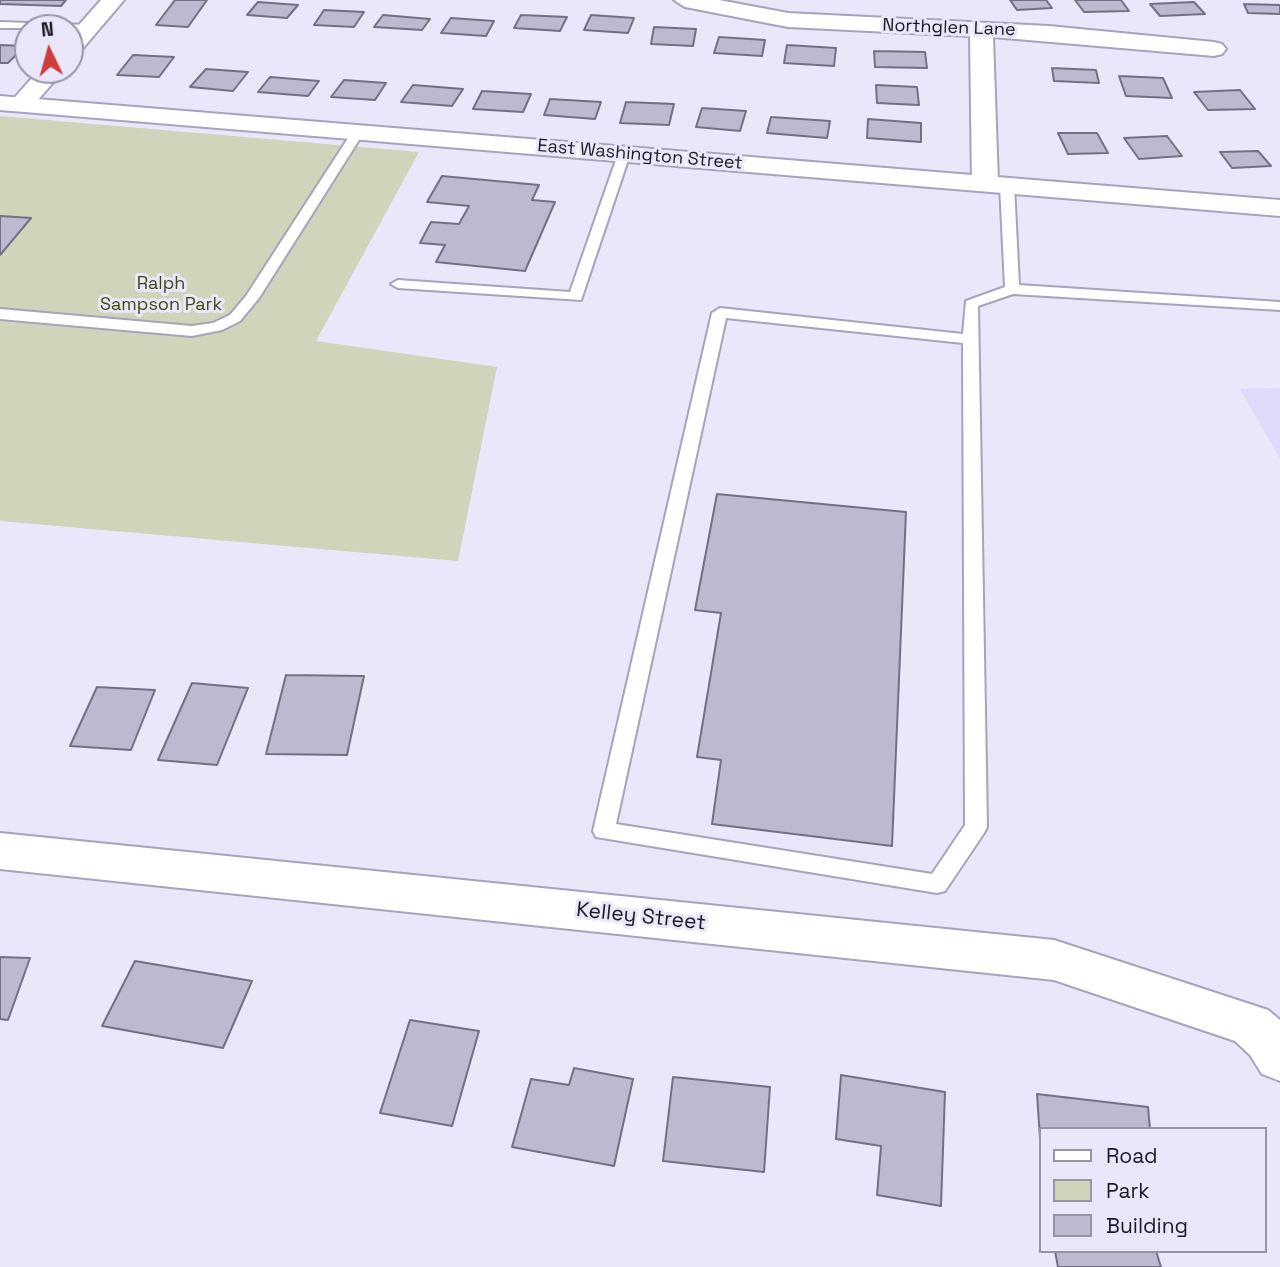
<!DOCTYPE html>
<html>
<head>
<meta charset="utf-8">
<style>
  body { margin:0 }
  #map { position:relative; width:1280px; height:1267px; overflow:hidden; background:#eae7fb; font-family:"Space Grotesk",sans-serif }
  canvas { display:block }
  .legend { position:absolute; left:1039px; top:1127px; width:228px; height:126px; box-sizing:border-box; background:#eae7fb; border:2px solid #9795a4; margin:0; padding:9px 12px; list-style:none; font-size:21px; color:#1b1a22 }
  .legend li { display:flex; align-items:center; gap:14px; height:35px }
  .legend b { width:35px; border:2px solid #9795a4 }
  .north { position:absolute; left:14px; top:14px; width:70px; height:70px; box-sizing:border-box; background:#eae7fb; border:2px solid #9795a4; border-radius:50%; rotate:355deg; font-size:19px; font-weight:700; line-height:28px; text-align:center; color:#1b1a22 }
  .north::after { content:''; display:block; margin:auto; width:24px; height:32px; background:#cd3e3c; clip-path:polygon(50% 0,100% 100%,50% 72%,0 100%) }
</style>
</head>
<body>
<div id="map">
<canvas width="1280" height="1267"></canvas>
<ul class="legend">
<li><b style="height:9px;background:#fff"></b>Road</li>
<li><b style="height:19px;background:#d1d3ba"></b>Park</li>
<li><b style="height:19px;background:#bcb9d1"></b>Building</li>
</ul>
<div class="north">N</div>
</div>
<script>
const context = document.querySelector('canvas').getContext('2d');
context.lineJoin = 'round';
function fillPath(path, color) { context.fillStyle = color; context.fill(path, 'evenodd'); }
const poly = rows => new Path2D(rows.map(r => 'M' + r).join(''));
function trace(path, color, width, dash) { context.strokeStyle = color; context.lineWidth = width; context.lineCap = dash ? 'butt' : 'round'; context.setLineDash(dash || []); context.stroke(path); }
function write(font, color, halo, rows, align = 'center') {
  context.font = font + ' "Space Grotesk",sans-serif'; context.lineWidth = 6; context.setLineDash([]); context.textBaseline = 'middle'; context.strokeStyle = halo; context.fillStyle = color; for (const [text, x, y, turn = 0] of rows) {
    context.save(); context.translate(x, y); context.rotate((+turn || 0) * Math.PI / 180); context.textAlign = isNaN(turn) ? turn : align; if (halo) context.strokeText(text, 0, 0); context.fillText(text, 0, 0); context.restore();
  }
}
fillPath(poly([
  [1280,388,1280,459,1240,389]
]), '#dedafa');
fillPath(poly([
  [0,116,419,152,316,341,497,367,458,561,0,521]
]), '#d1d3ba');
const building = poly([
  [0,0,66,0,61,6,0,4,0,0],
  [175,0,207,0,188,27,156,25,175,0],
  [1010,0,1046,0,1052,8,1017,10,1010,0],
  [1075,0,1121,0,1129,11,1084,12,1075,0],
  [258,2,298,5,287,18,247,15,258,2],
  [1194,2,1205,14,1160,16,1150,4,1194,2],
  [1244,4,1280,5,1280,14,1248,13,1244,4],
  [324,10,364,12,354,27,314,25,324,10],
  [383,15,430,19,422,30,374,27,383,15],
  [521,15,567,17,560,31,514,28,521,15],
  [591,15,634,18,628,33,584,30,591,15],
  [451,18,494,21,486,36,441,33,451,18],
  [654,27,696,29,693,46,651,44,654,27],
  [719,37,765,40,762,56,714,53,719,37],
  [0,45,25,46,8,63,0,63,0,45],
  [787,45,836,48,834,66,784,63,787,45],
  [874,51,925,52,927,68,875,67,874,51],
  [133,55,174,57,159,77,117,75,133,55],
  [1052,68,1096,70,1099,83,1054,81,1052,68],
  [206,69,248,72,233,91,190,87,206,69],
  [1119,76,1163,78,1172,98,1126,96,1119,76],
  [270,77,319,81,308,96,258,92,270,77],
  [344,80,386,83,375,100,331,97,344,80],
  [413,85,463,89,452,106,401,102,413,85],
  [876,85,917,87,919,105,877,103,876,85],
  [1240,90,1255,109,1208,110,1194,92,1240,90],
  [482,91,531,94,523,112,473,109,482,91],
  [550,99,601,102,595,119,544,115,550,99],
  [626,102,674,104,669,125,620,123,626,102],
  [702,108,746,111,740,131,696,127,702,108],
  [771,117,830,121,827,138,767,133,771,117],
  [868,119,921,123,921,142,867,138,868,119],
  [1058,133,1097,133,1108,153,1068,154,1058,133],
  [1167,136,1182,156,1139,159,1124,138,1167,136],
  [1258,151,1271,166,1232,168,1220,152,1258,151],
  [442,176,539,185,532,200,555,202,525,271,436,262,445,245,420,243,431,222,459,224,469,206,427,202,442,176],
  [0,216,31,218,0,255,0,216],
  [717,494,906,512,892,846,712,824,721,760,697,757,721,613,695,610,717,494],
  [286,675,364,676,347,755,266,754,286,675],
  [192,683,248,688,217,765,158,760,192,683],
  [97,687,155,690,131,750,70,746,97,687],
  [0,957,30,958,8,1020,0,1019,0,957],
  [135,961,252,981,223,1048,102,1026,135,961],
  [410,1020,479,1031,452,1126,380,1113,410,1020],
  [574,1068,633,1079,614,1166,512,1147,531,1079,569,1085,574,1068],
  [841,1075,945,1092,941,1206,877,1195,881,1146,836,1139,841,1075],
  [673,1077,770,1087,764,1172,663,1161,673,1077],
  [1037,1094,1148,1107,1150,1129,1040,1129,1040,1138,1037,1094],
  [1055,1251,1156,1251,1161,1267,1058,1267,1055,1251]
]);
fillPath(building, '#bcb9d1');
trace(building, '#737086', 2);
const lane = poly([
  [0,22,88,25,94,28,88,31,70,31,70,28,0,28,0,22],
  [354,129,364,132,259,298,240,321,222,330,192,336,0,319,0,309,192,326,213,323,230,315,246,296,354,129],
  [624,150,630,154,581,300,398,288,391,284,398,280,570,292,618,154,624,150],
  [1007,181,1014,185,1019,285,1280,302,1280,310,1013,294,978,306,987,827,984,833,945,891,937,893,596,837,593,831,712,313,720,308,963,334,966,301,1005,287,1000,185,1007,181],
  [726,318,963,343,965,825,932,874,616,824,726,318]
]);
const street = poly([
  [101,0,124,0,78,54,70,56,70,35,101,0],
  [674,0,719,0,788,13,1049,26,1214,42,1222,44,1226,49,1222,54,1214,56,993,37,998,183,994,189,985,191,976,189,972,183,970,36,788,27,685,7,674,0],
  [39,70,64,70,30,109,12,109,9,104,39,70],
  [0,833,1054,940,1268,1010,1280,1020,1280,1081,1262,1074,1250,1055,1235,1041,1054,980,0,869,0,833]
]);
const secondary = poly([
  [0,96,1280,200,1280,216,0,110,0,96]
]);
trace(lane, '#a6a3bb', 4);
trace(street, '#a6a3bb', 4);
trace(secondary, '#a6a3bb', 4);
fillPath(lane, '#fff');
fillPath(street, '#fff');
fillPath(secondary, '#fff');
write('18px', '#1b1a22', '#eae7fb', [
  ["Northglen Lane",949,28,2],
  ["East Washington Street",640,155,5]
]);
write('18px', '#44460c', '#eae7fb', [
  ["Ralph",161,284],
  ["Sampson Park",161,305]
]);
write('21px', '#1b1a22', '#eae7fb', [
  ["Kelley Street",641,917,6]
]);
</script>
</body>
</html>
